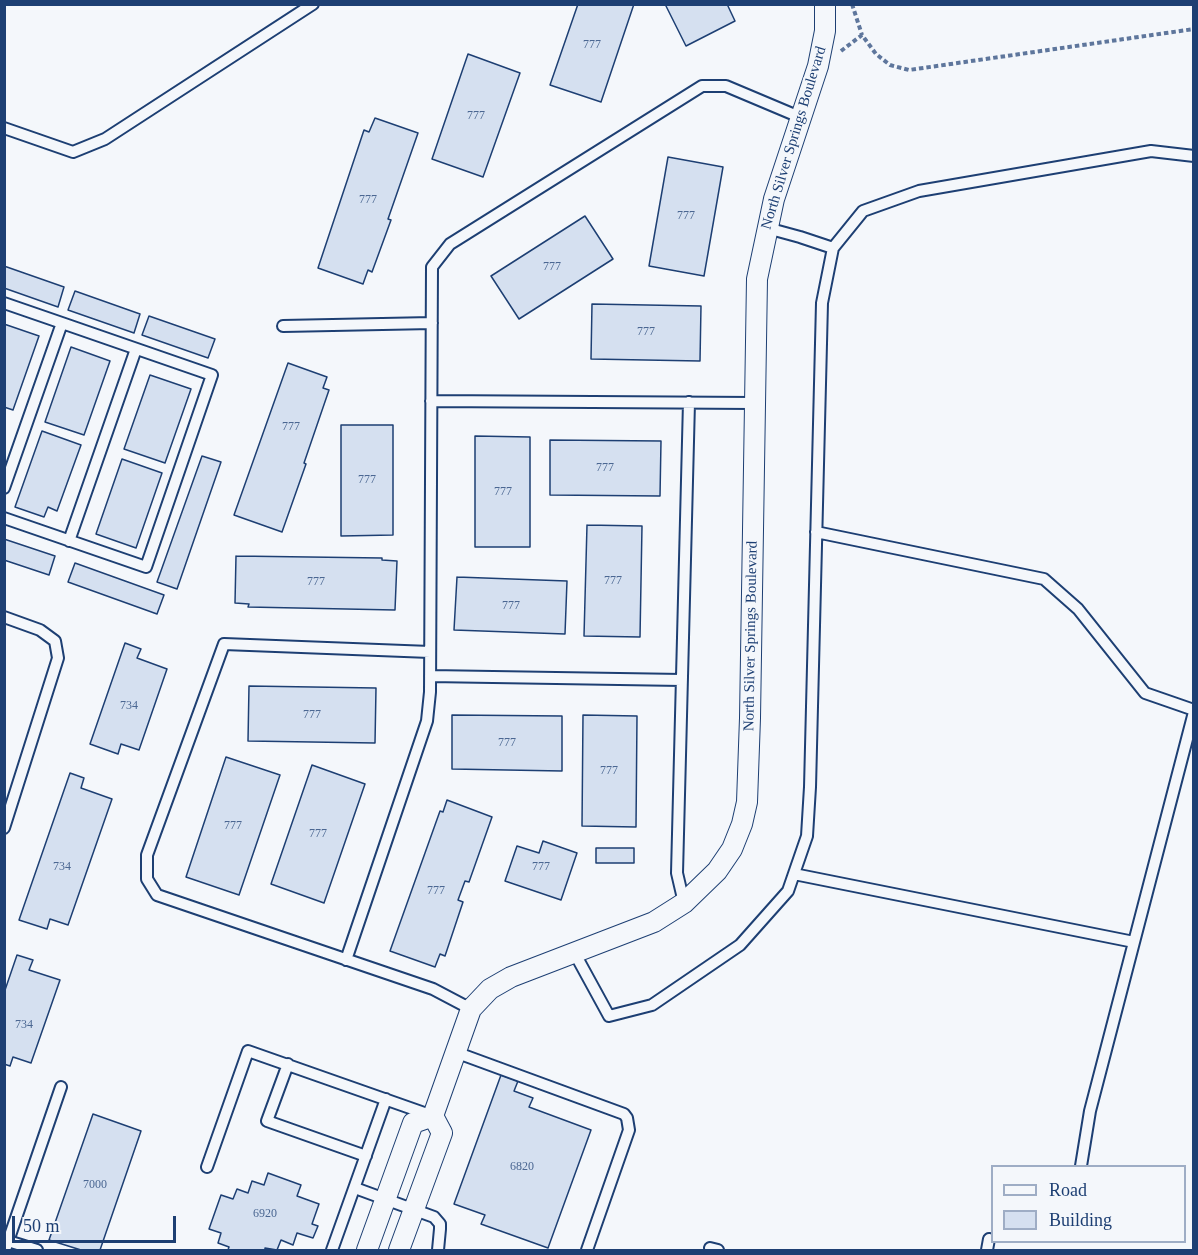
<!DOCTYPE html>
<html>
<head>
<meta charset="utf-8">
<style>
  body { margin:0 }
  #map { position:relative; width:1198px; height:1255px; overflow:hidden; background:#f4f7fb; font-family:Georgia,serif }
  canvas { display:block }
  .frame { position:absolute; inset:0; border:6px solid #1d3f73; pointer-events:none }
  .legend { position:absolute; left:991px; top:1165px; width:195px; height:78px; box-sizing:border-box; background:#f4f7fb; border:2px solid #9eadc5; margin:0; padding:8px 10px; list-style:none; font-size:18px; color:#1d3f73 }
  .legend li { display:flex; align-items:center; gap:12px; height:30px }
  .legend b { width:30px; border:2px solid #9eadc5 }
  .scale { position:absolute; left:12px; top:1216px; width:164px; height:27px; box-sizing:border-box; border:3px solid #1d3f73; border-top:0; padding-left:8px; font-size:18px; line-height:21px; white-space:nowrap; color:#1d3f73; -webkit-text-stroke:4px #f4f7fb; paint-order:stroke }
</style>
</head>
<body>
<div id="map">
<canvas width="1198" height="1255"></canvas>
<div class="frame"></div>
<ul class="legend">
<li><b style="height:8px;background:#f4f7fb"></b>Road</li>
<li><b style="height:16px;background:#d5e0f0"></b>Building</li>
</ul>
<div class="scale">50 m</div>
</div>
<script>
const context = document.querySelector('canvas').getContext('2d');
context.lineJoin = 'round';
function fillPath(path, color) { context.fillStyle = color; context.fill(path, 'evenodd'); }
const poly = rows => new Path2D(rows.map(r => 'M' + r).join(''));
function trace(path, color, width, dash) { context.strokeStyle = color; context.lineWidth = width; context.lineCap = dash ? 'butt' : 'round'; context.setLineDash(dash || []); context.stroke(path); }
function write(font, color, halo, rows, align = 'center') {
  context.font = font + ' Georgia,serif'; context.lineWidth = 4.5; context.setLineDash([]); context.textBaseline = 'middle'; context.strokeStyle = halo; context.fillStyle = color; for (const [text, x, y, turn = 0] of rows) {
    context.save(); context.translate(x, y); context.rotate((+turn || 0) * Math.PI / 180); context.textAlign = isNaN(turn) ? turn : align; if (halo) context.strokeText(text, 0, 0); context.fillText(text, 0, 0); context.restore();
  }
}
const building = poly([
  [578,4,634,4,601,102,550,85,578,4],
  [665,4,727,4,735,21,686,46,665,4],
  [468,54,520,73,483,177,432,159,468,54],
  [375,118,418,133,388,219,391,220,372,272,368,270,363,284,318,268,364,130,369,132,375,118],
  [668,157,723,167,704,276,649,266,668,157],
  [585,216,613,259,519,319,491,276,585,216],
  [4,266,64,287,58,307,4,288,4,266],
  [75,291,140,314,134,333,68,310,75,291],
  [592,304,701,306,700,361,591,359,592,304],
  [149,316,215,339,208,358,142,335,149,316],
  [4,324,39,336,13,410,4,407,4,324],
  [71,347,110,361,84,435,45,422,71,347],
  [288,363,327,377,323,388,329,390,304,463,306,464,282,532,234,515,288,363],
  [150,375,191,389,165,463,124,449,150,375],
  [341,425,393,425,393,535,341,536,341,425],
  [42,431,81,445,57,511,48,507,44,517,15,507,42,431],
  [475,436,530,437,530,547,475,547,475,436],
  [550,440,661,441,660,496,550,495,550,440],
  [202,456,221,462,177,589,157,582,202,456],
  [122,459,162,473,136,548,96,534,122,459],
  [587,525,642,526,640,637,584,636,587,525],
  [4,539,55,556,49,575,4,560,4,539],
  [236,556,382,558,382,560,397,561,395,610,248,607,249,604,235,603,236,556],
  [75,563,164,595,157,614,68,582,75,563],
  [457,577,567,581,565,634,454,630,457,577],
  [125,643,141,649,137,658,167,669,139,750,121,744,118,754,90,744,125,643],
  [249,686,376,688,375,743,248,741,249,686],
  [452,715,562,716,562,771,452,769,452,715],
  [583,715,637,716,636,827,582,826,583,715],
  [226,757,280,775,239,895,186,877,226,757],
  [312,765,365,784,324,903,271,884,312,765],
  [70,773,84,778,81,788,112,799,68,925,50,919,47,929,19,920,70,773],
  [447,800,492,817,469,882,465,881,458,900,463,902,445,956,440,954,435,967,390,951,440,811,443,812,447,800],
  [543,841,577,853,561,900,505,881,517,846,539,853,543,841],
  [596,848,634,848,634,863,596,863,596,848],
  [17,955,33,960,29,970,60,980,31,1063,13,1057,10,1066,4,1064,4,993,17,955],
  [501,1075,518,1081,514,1091,533,1098,529,1107,591,1130,548,1248,481,1224,485,1215,454,1204,501,1075],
  [93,1114,141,1131,100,1250,81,1250,49,1240,93,1114],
  [268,1173,301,1185,297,1196,319,1204,312,1224,318,1226,313,1238,297,1233,293,1245,281,1240,277,1250,265,1248,265,1250,228,1250,229,1247,218,1243,221,1233,209,1229,221,1195,233,1199,237,1189,248,1193,252,1181,264,1185,268,1173]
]);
fillPath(building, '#d5e0f0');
trace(building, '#1d3f73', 1.5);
const service = poly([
  [4,128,73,152,105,139,313,4],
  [767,228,800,237,833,248],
  [4,303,62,323,4,488],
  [283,326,432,323],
  [431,401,754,403],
  [4,518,146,567,212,375,62,323],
  [816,532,1044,579,1078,609,1145,693,1194,710],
  [69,541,136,349],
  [4,617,40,630,55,641,58,658,4,828],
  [430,652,224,644,147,855,147,879,157,895,433,989,471,1009],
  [430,676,682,680],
  [794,874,1134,942],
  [684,903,677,873,689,402],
  [574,952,609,1016,652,1005,740,945,788,891,807,836,810,787,822,303,833,248,863,211,919,191,1151,151,1194,156],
  [346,960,427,721,430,692,432,267,450,244,702,86,726,86,802,118],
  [455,1052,624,1114,627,1118,629,1130,587,1250],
  [288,1064,267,1121,366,1156],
  [1081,1166,1090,1111,1194,712],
  [207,1167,248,1051,430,1115],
  [355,1188,434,1217,440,1224,440,1229,438,1250],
  [8,1241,37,1250],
  [710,1248,718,1250],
  [5,1250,61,1087],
  [332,1250,386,1099],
  [987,1250,989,1239]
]);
const minor = poly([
  [367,1250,413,1123,433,1116],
  [399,1250,442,1133,433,1116,471,1009,490,989,511,977,654,922,684,903,717,871,732,849,742,824,747,802,750,718,757,279,774,199,818,66,825,31,825,4]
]);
trace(service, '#1d3f73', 14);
trace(minor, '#1d3f73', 22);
trace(poly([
  [852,4,862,35],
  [841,51,862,35,876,54,890,65,909,70,1194,29]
]), '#5e769c', 4, [4.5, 3]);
trace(service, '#f4f7fb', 10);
trace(minor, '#f4f7fb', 20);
write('12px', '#4b6792', null, [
  ["777",592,45],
  ["777",476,116],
  ["777",368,200],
  ["777",686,216],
  ["777",552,267],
  ["777",646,332],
  ["777",291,427],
  ["777",605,468],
  ["777",367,480],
  ["777",503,492],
  ["777",613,581],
  ["777",316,582],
  ["777",511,606],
  ["734",129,706],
  ["777",312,715],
  ["777",507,743],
  ["777",609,771],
  ["777",233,826],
  ["777",318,834],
  ["734",62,867],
  ["777",541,867],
  ["777",436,891],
  ["734",24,1025],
  ["6820",522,1167],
  ["7000",95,1185],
  ["6920",265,1214]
]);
write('15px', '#1d3f73', '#f4f7fb', [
  ["North Silver Springs Boulevard",794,138,-73],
  ["North Silver Springs Boulevard",751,636,-89]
]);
</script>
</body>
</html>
